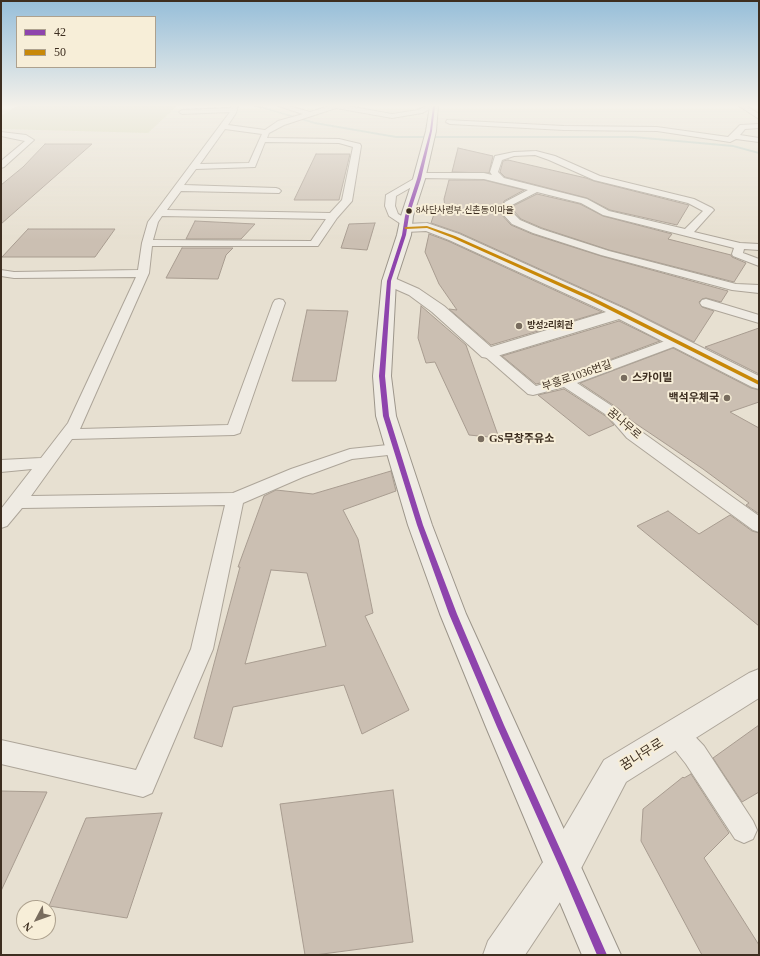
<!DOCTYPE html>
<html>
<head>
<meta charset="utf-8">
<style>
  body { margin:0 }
  #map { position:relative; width:760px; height:956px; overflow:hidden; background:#e7e0d1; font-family:"Times New Roman",serif }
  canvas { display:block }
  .frame { position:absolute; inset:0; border:2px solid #3d2e20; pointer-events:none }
  .legend { position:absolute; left:16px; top:16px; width:140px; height:52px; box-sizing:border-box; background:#f7eed8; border:1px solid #ada18e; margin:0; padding:5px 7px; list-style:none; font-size:12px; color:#3d2e20 }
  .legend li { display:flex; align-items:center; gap:8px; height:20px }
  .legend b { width:20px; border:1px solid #ada18e }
  .north { position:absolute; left:16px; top:900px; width:40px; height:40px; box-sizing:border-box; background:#f7eed8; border:1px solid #ada18e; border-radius:50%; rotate:229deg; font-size:11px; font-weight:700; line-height:16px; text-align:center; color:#3d2e20 }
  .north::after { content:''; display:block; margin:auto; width:14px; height:18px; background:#786c5e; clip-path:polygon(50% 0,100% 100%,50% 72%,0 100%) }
</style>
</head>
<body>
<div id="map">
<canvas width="760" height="956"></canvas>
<div class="frame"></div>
<ul class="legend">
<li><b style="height:5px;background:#8e44ad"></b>42</li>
<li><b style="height:5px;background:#c88808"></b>50</li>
</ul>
<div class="north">N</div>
</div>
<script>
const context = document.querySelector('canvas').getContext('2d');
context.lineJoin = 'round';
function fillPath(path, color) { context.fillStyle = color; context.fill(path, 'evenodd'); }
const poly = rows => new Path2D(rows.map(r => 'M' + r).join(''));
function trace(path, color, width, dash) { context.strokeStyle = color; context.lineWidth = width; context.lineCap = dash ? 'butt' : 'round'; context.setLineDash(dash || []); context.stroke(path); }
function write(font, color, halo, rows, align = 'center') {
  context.font = font + ' "Times New Roman","Noto Sans KR",serif'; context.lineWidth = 4; context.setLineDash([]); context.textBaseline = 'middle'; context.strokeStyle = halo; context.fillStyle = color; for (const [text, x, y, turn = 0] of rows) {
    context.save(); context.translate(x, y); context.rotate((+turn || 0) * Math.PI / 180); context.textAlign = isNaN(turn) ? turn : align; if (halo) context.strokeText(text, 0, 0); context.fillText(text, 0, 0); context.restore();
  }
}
fillPath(poly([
  [17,106,177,106,148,133,1,129,1,116]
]), '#d6d7b3');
fillPath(poly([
  [254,106,260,106,315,122,396,136,633,136,733,145,759,152,759,154,733,147,633,138,396,138,315,124,254,106]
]), '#bcccc2');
const building = poly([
  [45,144,92,144,1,224,1,185,23,167,45,144],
  [458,148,493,156,489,173,452,172,458,148],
  [316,154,350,154,339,200,294,200,316,154],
  [508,160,586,178,594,181,689,205,677,225,610,210,587,198,505,177,500,172,503,161,508,160],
  [449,180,484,180,524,190,504,201,500,213,511,225,532,234,601,256,728,291,721,302,706,298,702,299,699,302,702,307,714,311,694,342,628,309,460,233,431,223,435,211,445,208,444,199,449,180],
  [537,194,580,204,603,216,672,234,668,239,731,255,732,257,746,263,734,282,609,250,542,228,521,219,513,210,513,206,537,194],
  [195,221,255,224,241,239,186,239,195,221],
  [375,223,367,250,341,248,349,224,375,223],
  [28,229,115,229,95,257,2,257,28,229],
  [429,234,448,241,602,312,491,345,449,309,457,310,439,284,425,252,429,234],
  [182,248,233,248,226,255,218,279,166,278,182,248],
  [421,306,466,345,499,438,469,435,435,362,426,363,418,338,421,306],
  [307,310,348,311,336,381,292,381,307,310],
  [619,321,660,341,561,378,536,384,502,356,619,321],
  [759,328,759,374,705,347,759,328],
  [673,348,751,388,759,390,759,402,730,412,759,428,759,514,746,505,749,503,703,469,632,421,619,409,580,383,673,348],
  [564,389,607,417,614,425,589,436,538,395,564,389],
  [391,471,396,491,343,510,358,539,373,613,365,616,409,710,362,734,344,685,233,707,222,747,194,738,240,567,238,567,264,496,276,490,313,494,391,471],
  [271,570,307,573,326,646,245,664,271,570],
  [668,511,699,534,730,515,752,531,759,533,759,626,637,526,668,511],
  [759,725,759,792,742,802,713,758,759,725],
  [691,774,729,833,704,858,759,945,759,955,702,955,641,841,643,809,683,777,684,778,691,774],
  [393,790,413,942,315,955,305,955,280,804,393,790],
  [1,791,47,792,1,891,1,791],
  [162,813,127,918,49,906,86,818,162,813]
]);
fillPath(building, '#cbbfb2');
trace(building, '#a89c90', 1);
const lane = poly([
  [232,106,238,106,236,113,228,125,265,130,278,121,303,114,278,106,289,106,310,112,329,106,348,106,392,114,418,110,426,106,435,106,422,113,392,118,336,108,284,125,269,133,267,138,339,139,360,144,361,146,352,201,337,218,318,246,152,246,149,273,80,429,228,425,273,303,275,300,279,299,283,300,285,303,240,433,234,435,72,439,31,496,233,493,291,469,350,449,397,444,403,445,405,449,403,453,397,454,352,459,303,477,243,503,213,649,152,793,143,797,1,764,1,740,136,770,191,649,225,505,22,508,7,526,1,528,1,509,32,469,1,472,1,460,41,458,68,423,136,277,14,278,1,276,1,270,14,272,138,270,142,243,148,222,230,112,182,114,179,112,182,110,231,108,232,106],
  [225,129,262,134,249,163,200,164,225,129],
  [265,142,339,143,353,147,342,200,330,213,167,210,181,191,279,193,281,191,279,189,276,188,184,185,196,169,255,167,265,142],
  [162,216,326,219,311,241,153,240,158,222,162,216],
  [739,106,747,106,759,114,759,119,739,106],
  [447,120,564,126,657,127,728,137,740,125,759,124,759,128,745,129,740,135,759,138,759,142,736,139,730,142,657,131,564,130,450,124,446,122,447,120],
  [1,132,26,135,34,140,4,167,1,168,1,161,25,141,1,136,1,132],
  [536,151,555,156,600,176,694,199,712,208,714,210,712,212,694,232,740,243,759,244,759,250,744,249,743,253,759,259,759,266,733,256,732,254,734,248,603,215,581,203,537,192,512,205,511,211,520,220,541,229,609,251,736,284,759,285,759,293,732,290,601,255,533,233,512,224,501,212,505,202,528,190,484,179,422,178,422,181,396,196,395,206,398,214,409,220,410,222,409,224,401,224,389,216,385,206,386,195,417,177,415,175,416,173,484,173,492,175,490,172,495,156,514,152,536,151],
  [535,155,549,160,594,180,688,203,703,211,685,229,609,211,587,199,504,178,498,172,502,160,514,156,535,155],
  [706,299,759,315,759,323,702,306,700,303,702,300,706,299],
  [676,337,681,338,683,341,681,344,577,383,618,410,639,430,759,516,759,532,753,530,627,438,608,416,564,387,533,395,528,394,481,353,483,350,493,350,536,386,561,379,676,337],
  [676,721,684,725,704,746,753,821,757,830,753,839,744,843,735,839,686,764,668,741,664,733,668,725,676,721]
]);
const street = poly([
  [427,223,459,234,627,310,759,376,759,389,752,387,619,319,494,357,488,358,482,357,432,312,409,295,384,284,382,281,384,278,389,277,394,278,419,289,444,306,491,347,606,312,449,240,426,231,406,232,401,231,399,228,401,225,406,224,427,223],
  [759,669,759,698,626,782,576,878,525,955,483,955,488,941,550,852,604,760,749,673,759,669]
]);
const secondary = poly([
  [430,106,438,106,436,131,425,179,413,216,411,235,396,281,391,376,396,416,432,525,466,614,621,955,582,955,486,727,440,614,408,525,376,416,373,376,382,281,397,235,401,216,413,179,426,131,430,106]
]);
trace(lane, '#ada599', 2);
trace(street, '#ada599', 2);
trace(secondary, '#9c958a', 2);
fillPath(lane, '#efebe3');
fillPath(street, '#efebe3');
fillPath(secondary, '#efebe3');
fillPath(poly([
  [433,106,435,106,432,131,421,179,409,216,406,235,391,281,385,376,389,416,423,525,457,614,504,725,566,862,607,955,597,955,560,868,497,727,449,614,417,525,383,416,379,376,387,281,402,235,405,216,417,179,430,131,433,106]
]), '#8e44ad');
fillPath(poly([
  [427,226,455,236,592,297,759,381,759,385,588,299,453,238,427,228,406,229,404,228,406,227,427,226]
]), '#c88808');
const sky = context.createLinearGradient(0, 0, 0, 240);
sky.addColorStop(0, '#96bed9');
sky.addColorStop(0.44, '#f4f1ea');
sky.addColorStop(1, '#f4f1ea00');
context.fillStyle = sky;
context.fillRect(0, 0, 760, 240);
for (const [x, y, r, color] of [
  [409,211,3.5,"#3d2e20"],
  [519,326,4,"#786c5e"],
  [624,378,4,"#786c5e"],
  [727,398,4,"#786c5e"],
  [481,439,4,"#786c5e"]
]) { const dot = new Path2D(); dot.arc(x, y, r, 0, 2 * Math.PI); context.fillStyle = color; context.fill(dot); trace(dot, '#f7eed8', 1.5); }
write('9px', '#3d2e20', '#f7eed8', [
  ["8사단사령부.신촌동이마을",416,211]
], 'left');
write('bold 9px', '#3d2e20', '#f7eed8', [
  ["방성2리회관",527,326]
], 'left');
write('11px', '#3d2e20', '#f7eed8', [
  ["부흥로1036번길",577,376,-19],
  ["꿈나무로",624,424,41]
]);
write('bold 11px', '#3d2e20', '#f7eed8', [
  ["스카이빌",632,378],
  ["백석우체국",719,398,"right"],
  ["GS무창주유소",489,439]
], 'left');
write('13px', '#3d2e20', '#f7eed8', [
  ["꿈나무로",642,755,-32]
]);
</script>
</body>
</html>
